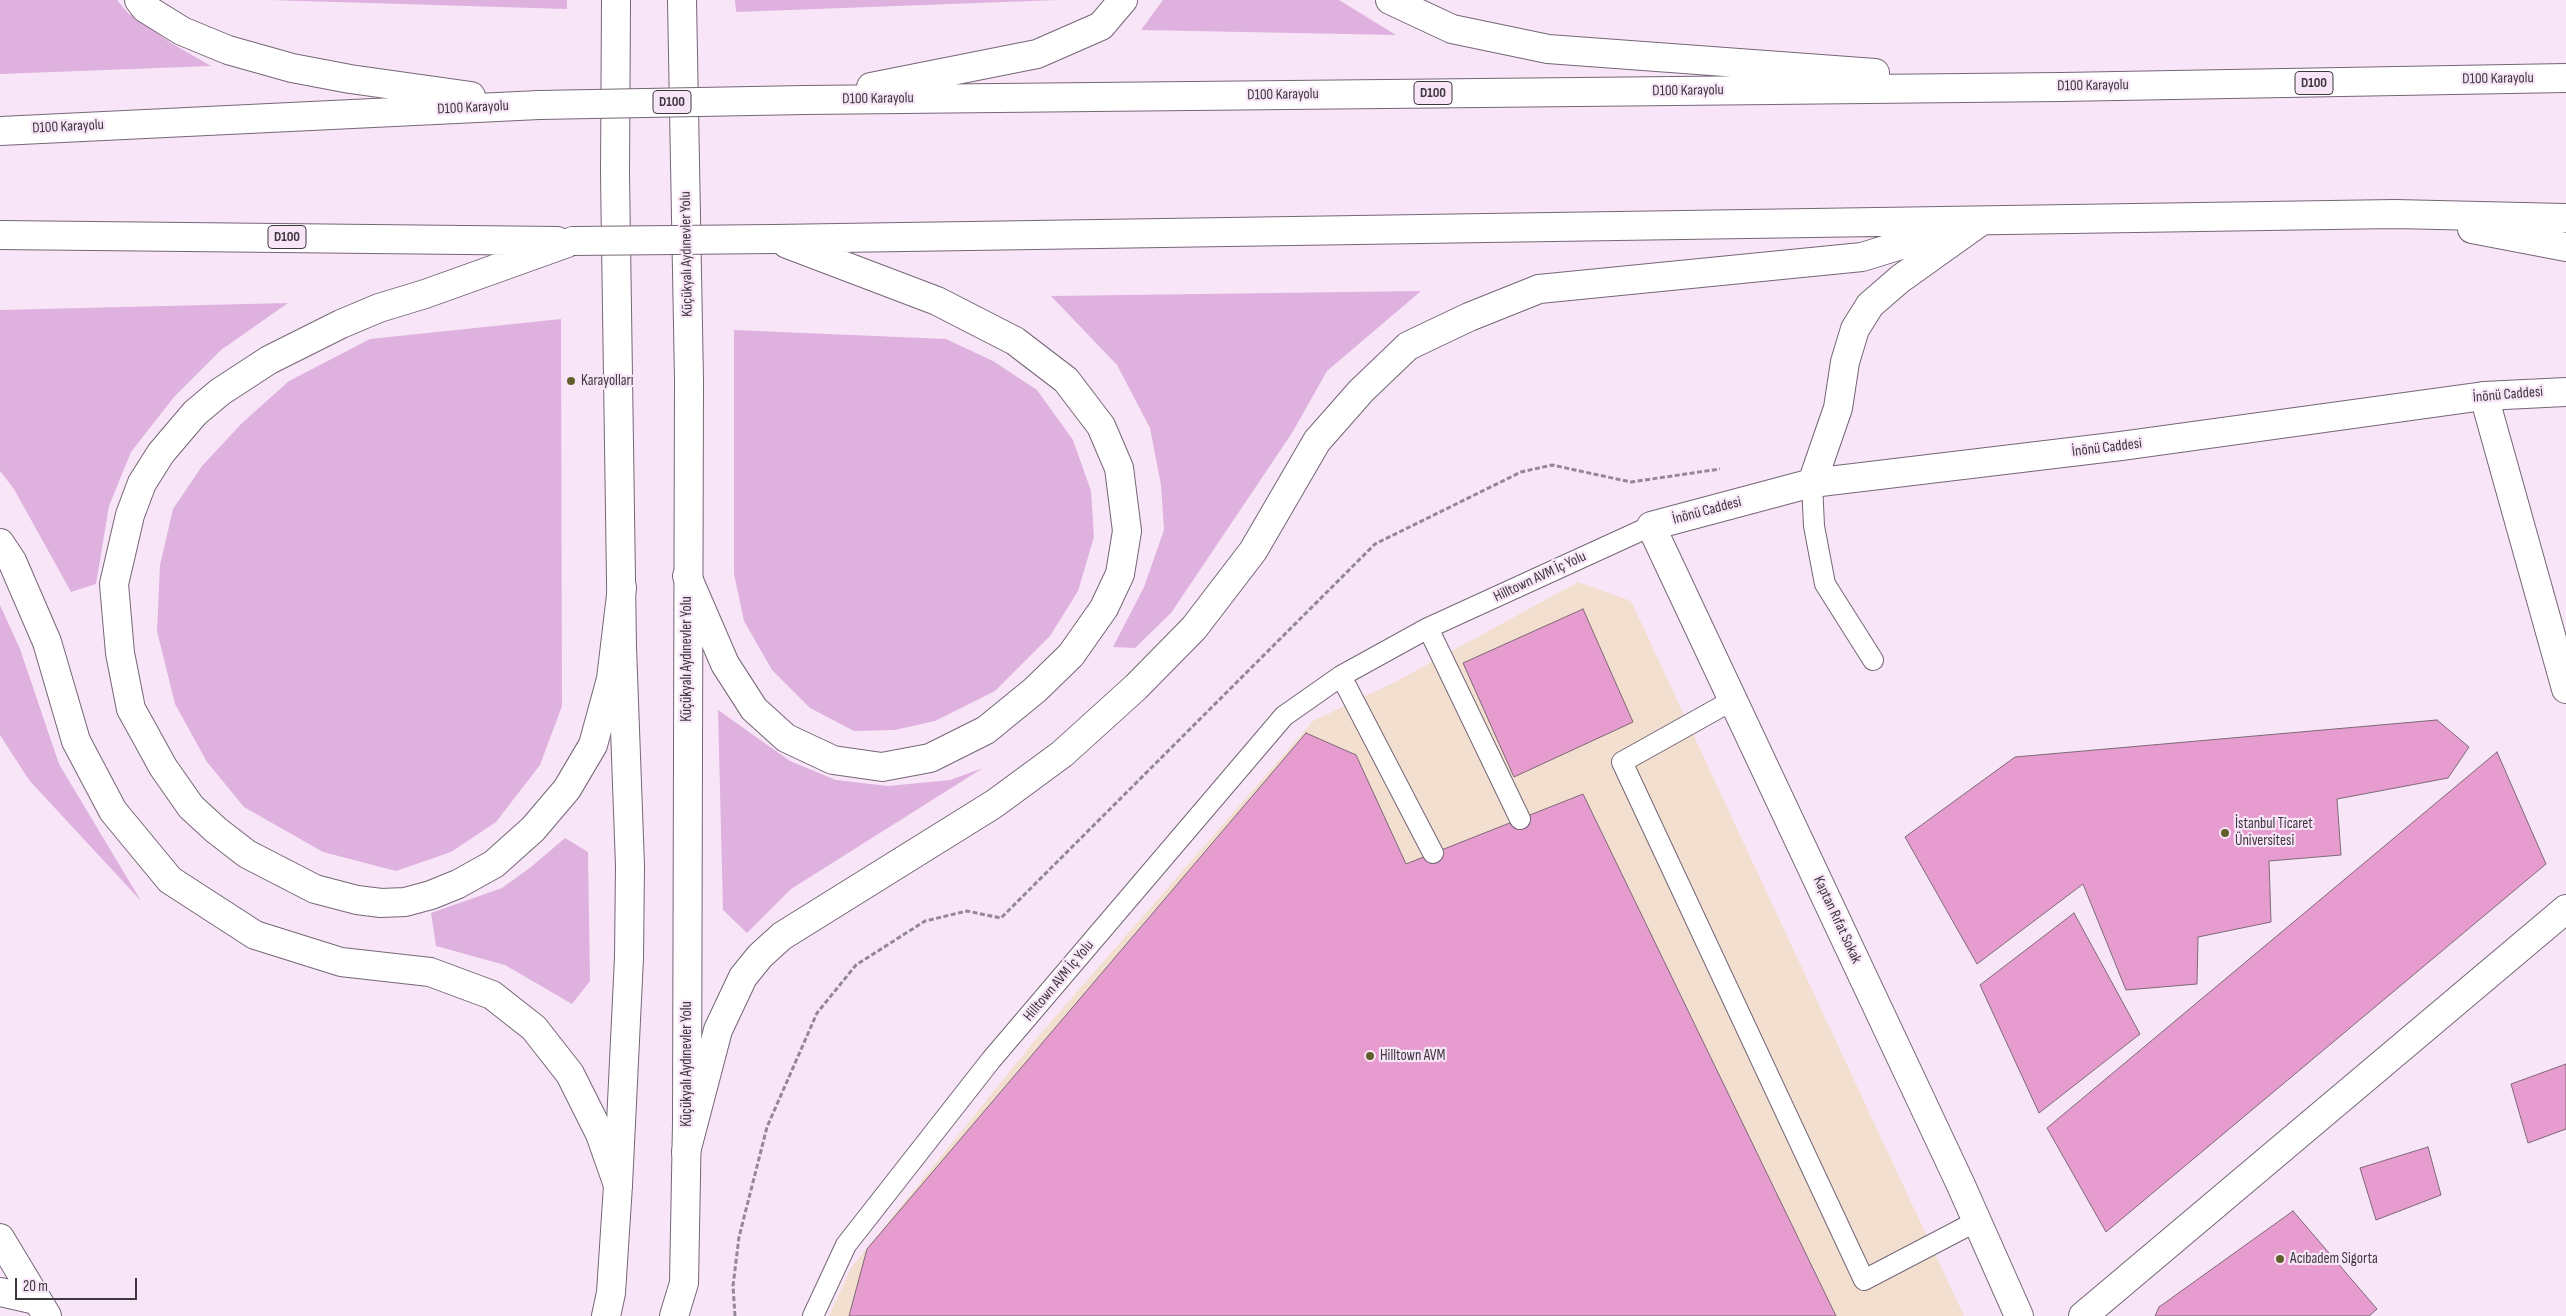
<!DOCTYPE html>
<html>
<head>
<meta charset="utf-8">
<style>
  body { margin:0 }
  #map { position:relative; width:2566px; height:1316px; overflow:hidden; background:#f8e6f8; font-family:"Sofia Sans Condensed",sans-serif }
  canvas { display:block }
  .scale { position:absolute; left:15px; top:1278px; width:122px; height:22px; box-sizing:border-box; border:2px solid #3e373e; border-top:0; padding-left:6px; font-size:15px; line-height:18px; white-space:nowrap; color:#3e373e; -webkit-text-stroke:4px #f8e6f8; paint-order:stroke }
</style>
</head>
<body>
<div id="map">
<canvas width="2566" height="1316"></canvas>
<div class="scale">20 m</div>
</div>
<script>
const context = document.querySelector('canvas').getContext('2d');
context.lineJoin = 'round';
function fillPath(path, color) { context.fillStyle = color; context.fill(path, 'evenodd'); }
const poly = rows => new Path2D(rows.map(r => 'M' + r).join(''));
function trace(path, color, width, dash) { context.strokeStyle = color; context.lineWidth = width; context.lineCap = dash ? 'butt' : 'round'; context.setLineDash(dash || []); context.stroke(path); }
function write(font, color, halo, rows, align = 'center') {
  context.font = font + ' "Sofia Sans Condensed",sans-serif'; context.lineWidth = 4.5; context.setLineDash([]); context.textBaseline = 'middle'; context.strokeStyle = halo; context.fillStyle = color; for (const [text, x, y, turn = 0] of rows) {
    context.save(); context.translate(x, y); context.rotate((+turn || 0) * Math.PI / 180); context.textAlign = isNaN(turn) ? turn : align; if (halo) context.strokeText(text, 0, 0); context.fillText(text, 0, 0); context.restore();
  }
}
fillPath(poly([
  [1578,582,1631,601,1964,1316,829,1316,851,1268,1035,1040,1313,721,1395,682]
]), '#f2dfcf');
fillPath(poly([
  [0,0,117,0,128,13,171,43,211,66,0,74],
  [270,0,567,0,567,9],
  [735,0,1058,0,736,12],
  [1163,0,1339,0,1396,35,1141,30],
  [1421,291,1327,371,1292,433,1171,613,1135,648,1113,647,1144,587,1164,530,1161,485,1150,428,1117,365,1051,296],
  [288,303,221,350,174,397,131,452,109,506,96,584,71,592,14,489,0,471,0,310],
  [561,319,562,706,540,765,496,822,451,852,396,871,323,852,244,807,207,762,175,704,157,631,160,565,173,509,202,466,241,424,289,381,370,339],
  [734,330,946,339,993,361,1037,390,1073,440,1091,491,1094,537,1078,591,1050,636,995,691,935,721,895,730,854,731,810,708,772,670,744,621,734,574],
  [0,605,20,649,59,764,141,901,29,780,0,735],
  [718,710,790,761,836,780,888,786,950,780,983,768,791,889,747,933,723,910],
  [565,838,588,852,590,981,572,1004,505,965,436,946,431,913,502,888,531,867]
]), '#deb1df');
const building = poly([
  [1583,609,1633,722,1514,777,1463,663,1583,609],
  [2437,720,2469,747,2448,778,2337,799,2341,855,2269,861,2271,922,2198,937,2197,984,2126,990,2083,884,1977,964,1905,837,2015,757,2437,720],
  [1306,733,1356,755,1406,864,1583,794,1836,1316,849,1316,867,1249,1306,733],
  [2497,752,2546,864,2106,1232,2047,1128,2497,752],
  [2074,913,2140,1034,2039,1113,1980,985,2074,913],
  [2566,1064,2566,1129,2528,1143,2511,1084,2566,1064],
  [2428,1147,2441,1195,2376,1220,2360,1168,2428,1147],
  [2293,1211,2377,1309,2369,1316,2155,1316,2159,1307,2293,1211]
]);
fillPath(building, '#e69ccf');
trace(building, '#7d6976', 1);
const lane = poly([
  [1812,483,1814,526,1825,584,1873,660],
  [1428,628,1520,819],
  [1341,676,1433,853],
  [1733,700,1622,762,1864,1280,1977,1221],
  [813,1316,846,1245,991,1060,1284,716,1341,676,1428,628,1651,526]
]);
const street = poly([
  [2484,396,2566,689],
  [2083,1316,2566,909]
]);
const secondary = poly([
  [1812,483,1838,408,1845,362,1855,329,1870,305,1900,279,1977,224],
  [0,1238,47,1316],
  [0,1292,36,1300],
  [2019,1316,1960,1183,1651,526,1812,483,2121,446,2484,396,2566,392]
]);
const primary = poly([
  [606,1316,611,1293,618,1185,629,958,630,866,622,647,615,174,616,0],
  [674,1316,684,1283,687,1123,689,380,682,0]
]);
const highway = poly([
  [139,0,145,8,182,31,228,50,292,68,350,79,471,96],
  [1390,0,1452,29,1548,49,1875,73],
  [871,87,1037,54,1101,26,1123,0],
  [805,100,2061,87,2566,78],
  [0,131,539,105],
  [2472,229,2566,247],
  [0,235,557,241],
  [774,239,2395,214,2566,218],
  [573,241,425,294,379,308,341,324,269,360,220,392,195,413,161,453,142,483,130,515,114,584,120,653,131,709,146,736,163,767,191,807,216,830,247,854,315,889,357,900,381,903,405,902,431,895,458,884,494,864,533,829,567,789,593,745,611,679,622,587],
  [0,543,12,561,47,642,76,741,113,811,170,880,255,935,341,962,430,972,492,995,534,1028,570,1074,600,1134,618,1185],
  [687,576,725,664,754,709,786,738,833,760,882,767,930,758,986,730,1035,690,1071,655,1104,608,1120,574,1127,531,1119,468,1101,426,1066,380,1015,341,937,301,787,244],
  [686,1152,718,1030,743,977,760,956,782,936,994,804,1062,754,1136,687,1194,628,1253,551,1317,441,1361,391,1408,346,1469,317,1539,289,1862,257,1953,229]
]);
trace(lane, '#756676', 22);
trace(street, '#756676', 30);
trace(secondary, '#756676', 30);
trace(primary, '#756676', 30);
trace(highway, '#756676', 30);
trace(poly([
  [735,1316,733,1286,739,1237,767,1127,817,1013,856,965,925,921,967,911,1001,918,1375,544,1521,472,1552,465,1631,482,1720,469]
]), '#948894', 3, [5, 2.5]);
trace(lane, '#fff', 20);
trace(street, '#fff', 28);
trace(secondary, '#fff', 28);
trace(primary, '#fff', 28);
trace(highway, '#fff', 28);
const highwayBridge = poly([
  [539,105,805,100],
  [573,241,774,239]
]);
trace(highwayBridge, '#756676', 30, []);
trace(highwayBridge, '#fff', 28);
for (const [x, y, r, color] of [
  [571,381,5,"#615e2b"],
  [2225,833,5,"#615e2b"],
  [1370,1056,5,"#615e2b"],
  [2280,1259,5,"#615e2b"]
]) { const dot = new Path2D(); dot.arc(x, y, r, 0, 2 * Math.PI); context.fillStyle = color; context.fill(dot); trace(dot, '#f8e6f8', 2); }
for (const [x, y, w] of [
  [2314,83,38],
  [1433,93,38],
  [672,102,38],
  [287,237,38]
]) { const box = new Path2D(); box.roundRect(x - w / 2, y - 11.5, w, 23, 4); context.fillStyle = '#f8e6f8'; context.fill(box); trace(box, '#3e373e', 1); }
write('bold 14px', '#3e373e', null, [
  ["D100",2314,83],
  ["D100",1433,93],
  ["D100",672,102],
  ["D100",287,237]
]);
write('15px', '#3e373e', '#f8e6f8', [
  ["D100 Karayolu",2498,79,-1],
  ["D100 Karayolu",2093,86,-1],
  ["D100 Karayolu",1688,91,-1],
  ["D100 Karayolu",1283,95,-1],
  ["D100 Karayolu",878,99,-1],
  ["D100 Karayolu",473,108,-3],
  ["D100 Karayolu",68,127,-3],
  ["Küçükyalı Aydınevler Yolu",687,254,-91],
  ["İnönü Caddesi",2508,395,-5],
  ["İnönü Caddesi",2107,448,-7],
  ["İnönü Caddesi",1707,511,-15],
  ["Hilltown AVM İç Yolu",1540,577,-25],
  ["Küçükyalı Aydınevler Yolu",687,659,-90],
  ["Kaptan Rıfat Sokak",1837,920,65],
  ["Hilltown AVM İç Yolu",1059,981,-50],
  ["Küçükyalı Aydınevler Yolu",687,1064,-90]
]);
write('15px', '#3e373e', '#f8e6f8', [
  ["Karayolları",581,381],
  ["İstanbul Ticaret",2235,824],
  ["Üniversitesi",2235,841],
  ["Hilltown AVM",1380,1056],
  ["Acıbadem Sigorta",2290,1259]
], 'left');
</script>
</body>
</html>
